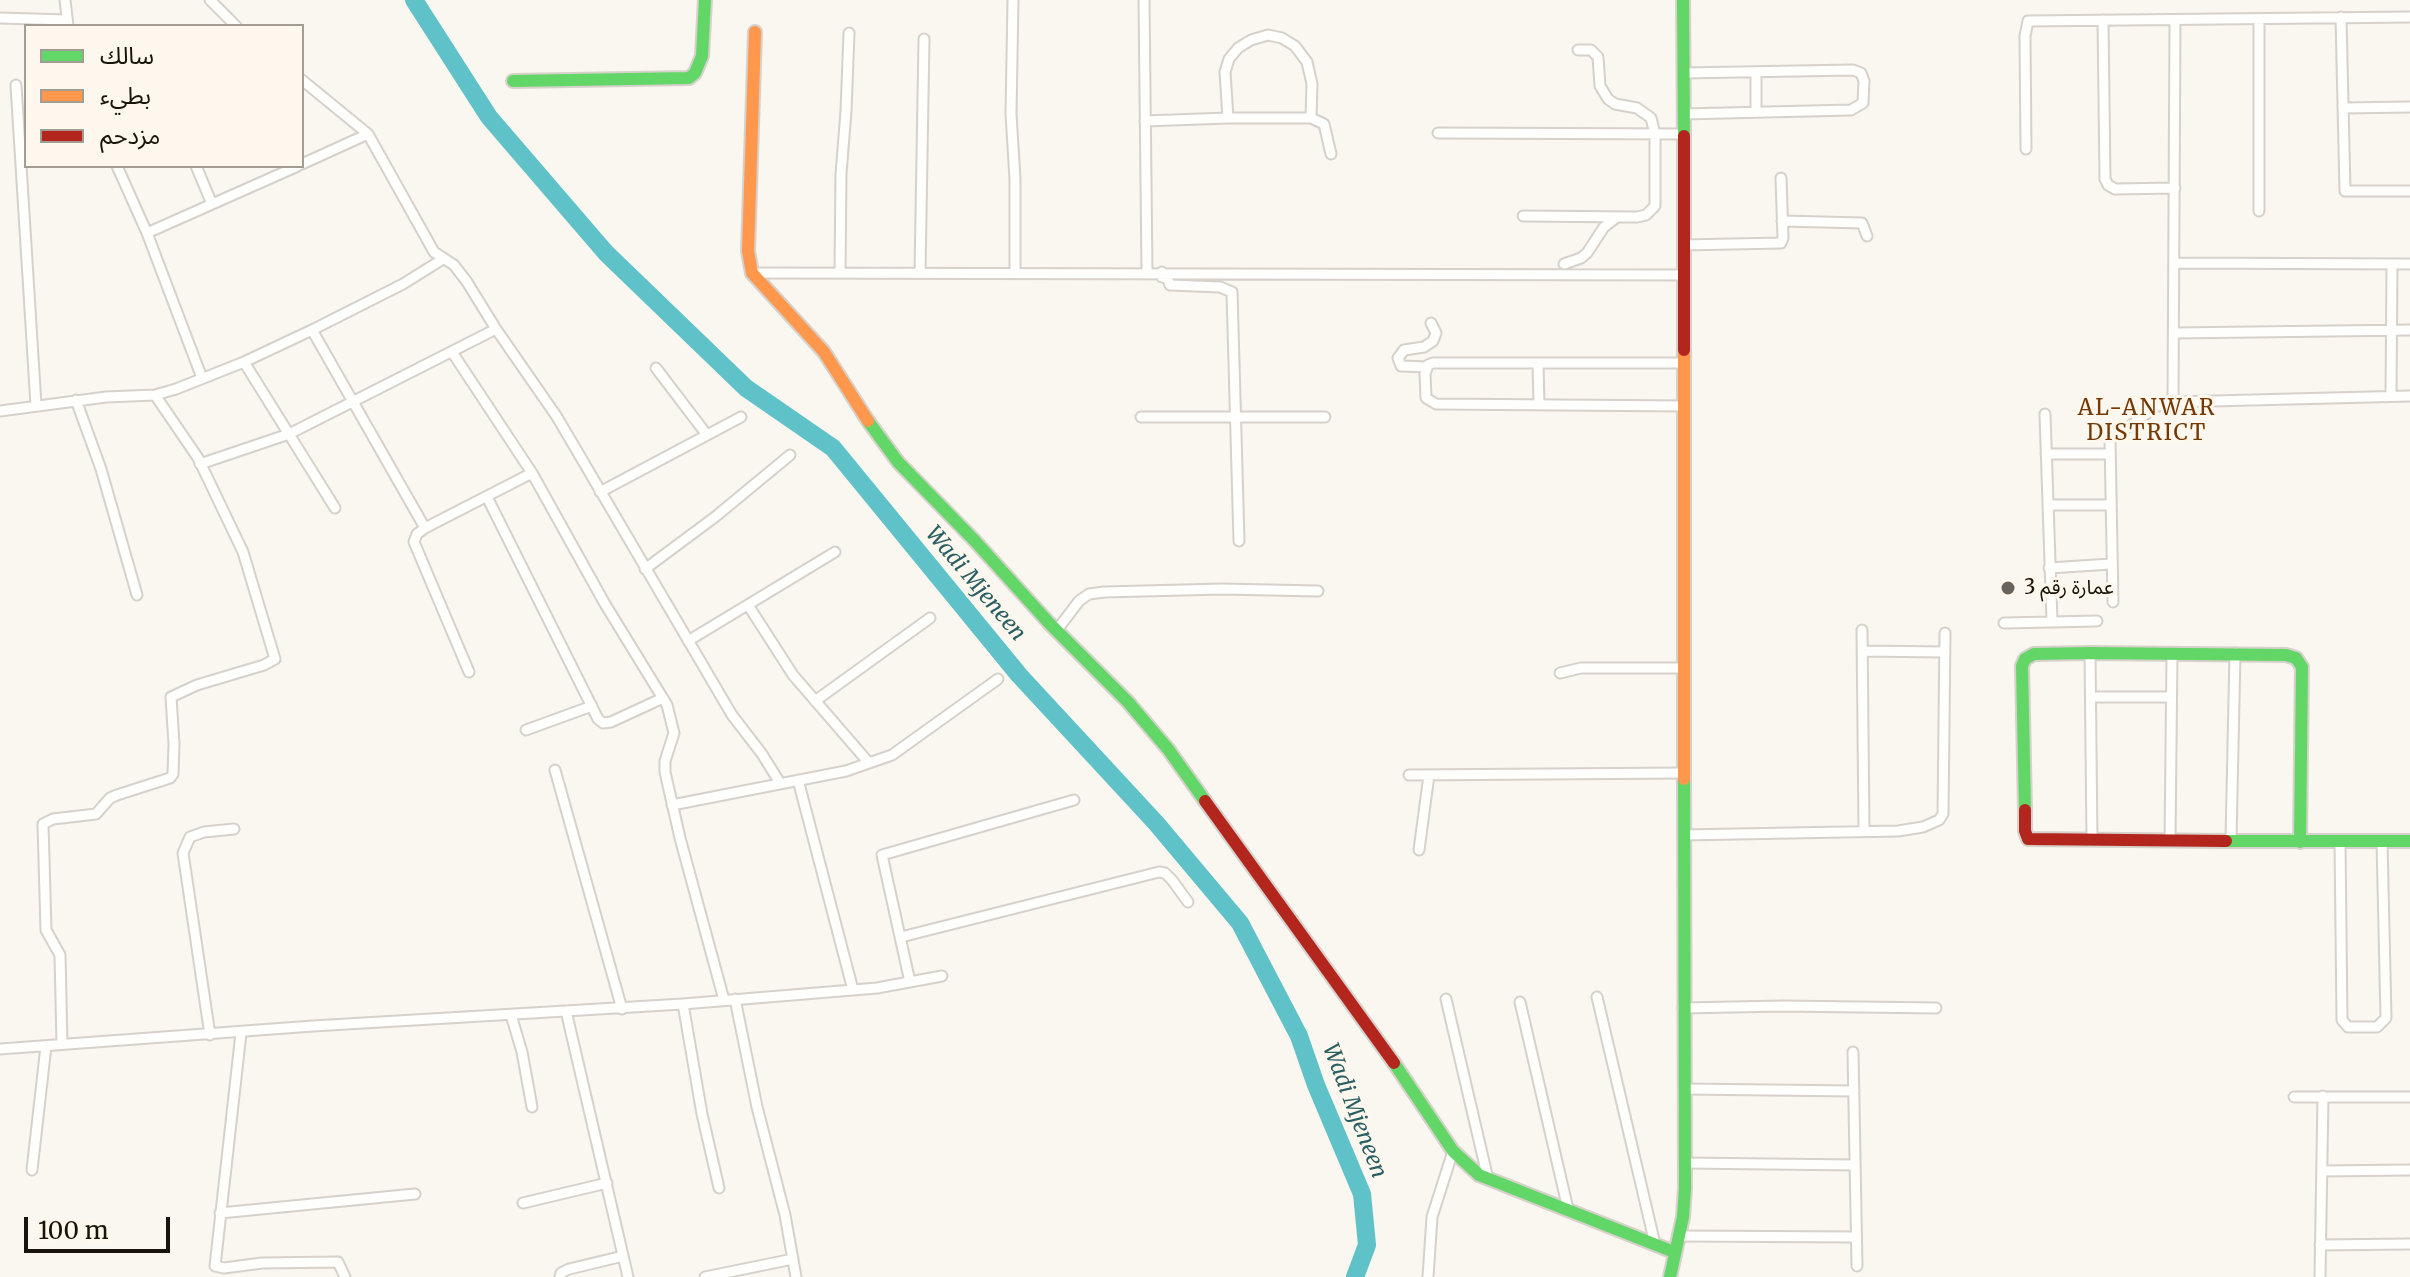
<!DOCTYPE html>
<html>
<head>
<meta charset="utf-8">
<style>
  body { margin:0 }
  #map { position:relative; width:2410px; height:1277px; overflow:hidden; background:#faf6f0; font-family:Merriweather,"Noto Sans Arabic",serif }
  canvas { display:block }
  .legend { position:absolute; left:24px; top:24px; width:280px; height:144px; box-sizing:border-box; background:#fdf7ed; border:2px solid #a29c93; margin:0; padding:10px 14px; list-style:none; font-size:24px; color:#19140b }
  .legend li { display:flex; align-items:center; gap:16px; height:40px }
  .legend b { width:40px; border:2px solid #a29c93 }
  .scale { position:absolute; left:24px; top:1217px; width:146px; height:36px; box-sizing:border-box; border:4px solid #19140b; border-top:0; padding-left:10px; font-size:24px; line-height:28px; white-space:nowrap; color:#19140b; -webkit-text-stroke:6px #fdf7ed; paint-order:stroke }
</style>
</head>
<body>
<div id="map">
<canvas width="2410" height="1277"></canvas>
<ul class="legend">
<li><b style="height:10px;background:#63d668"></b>سالك</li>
<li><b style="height:10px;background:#ff974d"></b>بطيء</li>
<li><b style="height:10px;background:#b3261e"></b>مزدحم</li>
</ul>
<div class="scale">100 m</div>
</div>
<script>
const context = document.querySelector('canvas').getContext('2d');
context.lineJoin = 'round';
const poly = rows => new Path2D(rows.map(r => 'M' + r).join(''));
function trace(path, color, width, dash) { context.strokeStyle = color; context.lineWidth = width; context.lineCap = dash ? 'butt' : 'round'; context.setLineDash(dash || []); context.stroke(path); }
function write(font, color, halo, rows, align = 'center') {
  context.font = font + ' Merriweather,"Noto Sans Arabic",serif'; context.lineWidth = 6; context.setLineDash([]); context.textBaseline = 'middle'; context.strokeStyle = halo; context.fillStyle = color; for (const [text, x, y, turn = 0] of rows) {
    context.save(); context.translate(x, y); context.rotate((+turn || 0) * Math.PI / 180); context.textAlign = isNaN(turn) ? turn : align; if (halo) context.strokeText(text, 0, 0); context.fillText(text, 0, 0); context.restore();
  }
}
trace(poly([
  [414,0,489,117,606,253,746,388,833,448,1019,675,1156,823,1240,923,1299,1036,1316,1085,1362,1194,1367,1245,1355,1277]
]), '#5fc2c8', 18);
const street = poly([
  [65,0,68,26],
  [210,0,236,26],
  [1013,0,1011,114,1015,179,1015,273],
  [1144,0,1147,272],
  [2341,17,2345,191,2410,191],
  [0,18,67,20],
  [2103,20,2105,179,2108,185,2115,189,2175,188],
  [1756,72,1756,111],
  [1683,73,1853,70,1861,73,1864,81,1863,103,1851,110,1683,114],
  [302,80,368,134,434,252,454,265,467,282,496,329,557,417,732,715,762,754,780,783],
  [16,85,36,405],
  [2343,108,2410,107],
  [1228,118,1225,72,1229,59,1238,48,1251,40,1268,35,1282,38,1295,46,1307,62,1312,84,1311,118],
  [1145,121,1228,118,1311,118,1324,124,1331,154],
  [1438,133,1683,134],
  [2026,149,2025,36,2028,21,2410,17],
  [302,164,368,134],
  [117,166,147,233,202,378],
  [196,166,212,204],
  [2259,211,2259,19],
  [1523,216,1637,217,1646,215,1655,206,1655,134,1651,118,1637,108,1615,104,1608,99,1600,86,1598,57,1591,50,1578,50],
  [1782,221,1862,223,1867,236],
  [147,233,298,166],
  [1683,245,1781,243,1783,238,1781,178],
  [2174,263,2410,264],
  [1564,264,1581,258,1587,253,1604,227,1617,217],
  [1162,272,1162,277,1167,278,1170,285,1220,287,1232,292,1239,541],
  [752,273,1683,275],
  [840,273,841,174,846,111,849,33],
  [920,273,924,39],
  [312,330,425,528],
  [2174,333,2410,330],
  [452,352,532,473,605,604,667,705,674,733,665,761,665,772,680,838,724,1000],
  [244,362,335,508],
  [1538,363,1539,405],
  [1684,363,1433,363,1428,365,1425,374,1426,398,1436,404,1685,406],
  [1427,367,1401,366,1398,358,1404,350,1424,347,1433,341,1436,333,1431,323],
  [656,368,707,435],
  [2391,396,2392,264],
  [76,400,101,469,137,595],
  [2173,402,2175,20],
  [0,411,106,397,155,395,176,389,244,362,312,330,403,284,443,259],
  [2045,414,2052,621],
  [1141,417,1325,417],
  [2046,454,2110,454],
  [200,464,289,434,496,329],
  [600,492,741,417],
  [487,497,598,719,603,723,611,722,663,698],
  [2048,505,2110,505],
  [2049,568,2111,564],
  [645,569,715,517,790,455],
  [2113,602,2110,439,2113,435,2130,426,2155,407,2173,402,2410,396],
  [748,605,793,675,869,763],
  [2004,623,2097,621],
  [1057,630,1079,601,1089,594,1104,592,1222,589,1318,591],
  [1862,630,1864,831],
  [688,641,835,552],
  [1862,651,1945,652],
  [2090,653,2092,840],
  [469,672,414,542,417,534,425,528,532,473],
  [1560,673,1581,668,1684,668],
  [2091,697,2171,697],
  [815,701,930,618],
  [526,730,592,706],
  [555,770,622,1009],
  [1409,775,1683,773],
  [798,780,853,990],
  [672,805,846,771,892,755,998,679],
  [1683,835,1898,831,1923,827,1939,820,1943,814,1945,633],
  [2170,840,2172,654],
  [2231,840,2235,653],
  [2340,842,2342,1020,2348,1027,2377,1027,2386,1018,2382,841],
  [1419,850,1429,775],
  [901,937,1159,872,1165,873,1172,880,1188,902],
  [910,982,882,855,1074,800],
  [1597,997,1655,1244],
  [735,999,757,1107,785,1215,796,1277],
  [1446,999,1488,1179],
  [1520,1002,1568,1209],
  [683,1004,702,1114,719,1188],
  [1683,1008,1783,1006,1936,1008],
  [566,1011,628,1277],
  [511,1015,522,1052,532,1107],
  [241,1033,215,1266,224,1268,262,1263,338,1262,345,1277],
  [210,1035,183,853,190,837,204,832,234,829],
  [62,1044,60,955,46,930,43,824,53,819,96,814,110,798,117,795,170,778,173,774,174,744,171,697,197,685,264,665,275,659,243,552,198,458,155,395],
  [0,1049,313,1026,683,1004,877,988,942,976],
  [1853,1052,1857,1266],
  [1685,1089,1854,1091],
  [2294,1097,2410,1097],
  [1685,1163,1855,1165],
  [32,1170,46,1046],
  [2322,1171,2410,1170],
  [523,1203,607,1183],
  [220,1213,415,1194],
  [1678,1236,1856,1237],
  [2320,1245,2410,1244],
  [560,1277,561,1273,569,1269,623,1256],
  [705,1277,793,1259],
  [1428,1277,1432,1217,1453,1151],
  [2320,1277,2323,1096]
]);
const fast = poly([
  [1683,0,1684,136],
  [513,81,689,78,695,73,702,56,705,0],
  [868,421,898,462,974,540,1049,623,1128,702,1168,749,1205,801],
  [2025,810,2022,666,2025,659,2034,654,2090,653,2286,655,2296,658,2302,667,2300,842],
  [2226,841,2410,841],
  [1394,1063,1453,1151,1479,1175,1674,1252],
  [1670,1277,1683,1217,1685,1188,1684,779]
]);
const slow = poly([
  [755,32,748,251,752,273,824,352,868,421],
  [1684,779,1684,350]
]);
const jam = poly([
  [1684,136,1684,350],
  [1205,801,1394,1063],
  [2025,810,2025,831,2028,839,2226,841]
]);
trace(street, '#d6d1ca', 13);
trace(fast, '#d6d1ca', 16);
trace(slow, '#d6d1ca', 16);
trace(jam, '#d6d1ca', 16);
trace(street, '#fefefd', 9);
trace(fast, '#63d668', 12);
trace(slow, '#ff974d', 12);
trace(jam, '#b3261e', 12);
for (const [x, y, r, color] of [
  [2008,588,8,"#68635b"]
]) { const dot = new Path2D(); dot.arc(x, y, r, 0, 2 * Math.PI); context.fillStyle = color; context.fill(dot); trace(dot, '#fdf7ed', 3); }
write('20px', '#19140b', '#fdf7ed', [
  ["عمارة رقم 3",2024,588]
], 'left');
context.letterSpacing = '2px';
write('22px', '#743905', '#fdf7ed', [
  ["AL-ANWAR",2147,409],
  ["DISTRICT",2147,434]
]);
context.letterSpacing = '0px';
write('italic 22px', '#295e63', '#fdf7ed', [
  ["Wadi Mjeneen",975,584,50],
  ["Wadi Mjeneen",1354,1111,69]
]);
</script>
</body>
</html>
